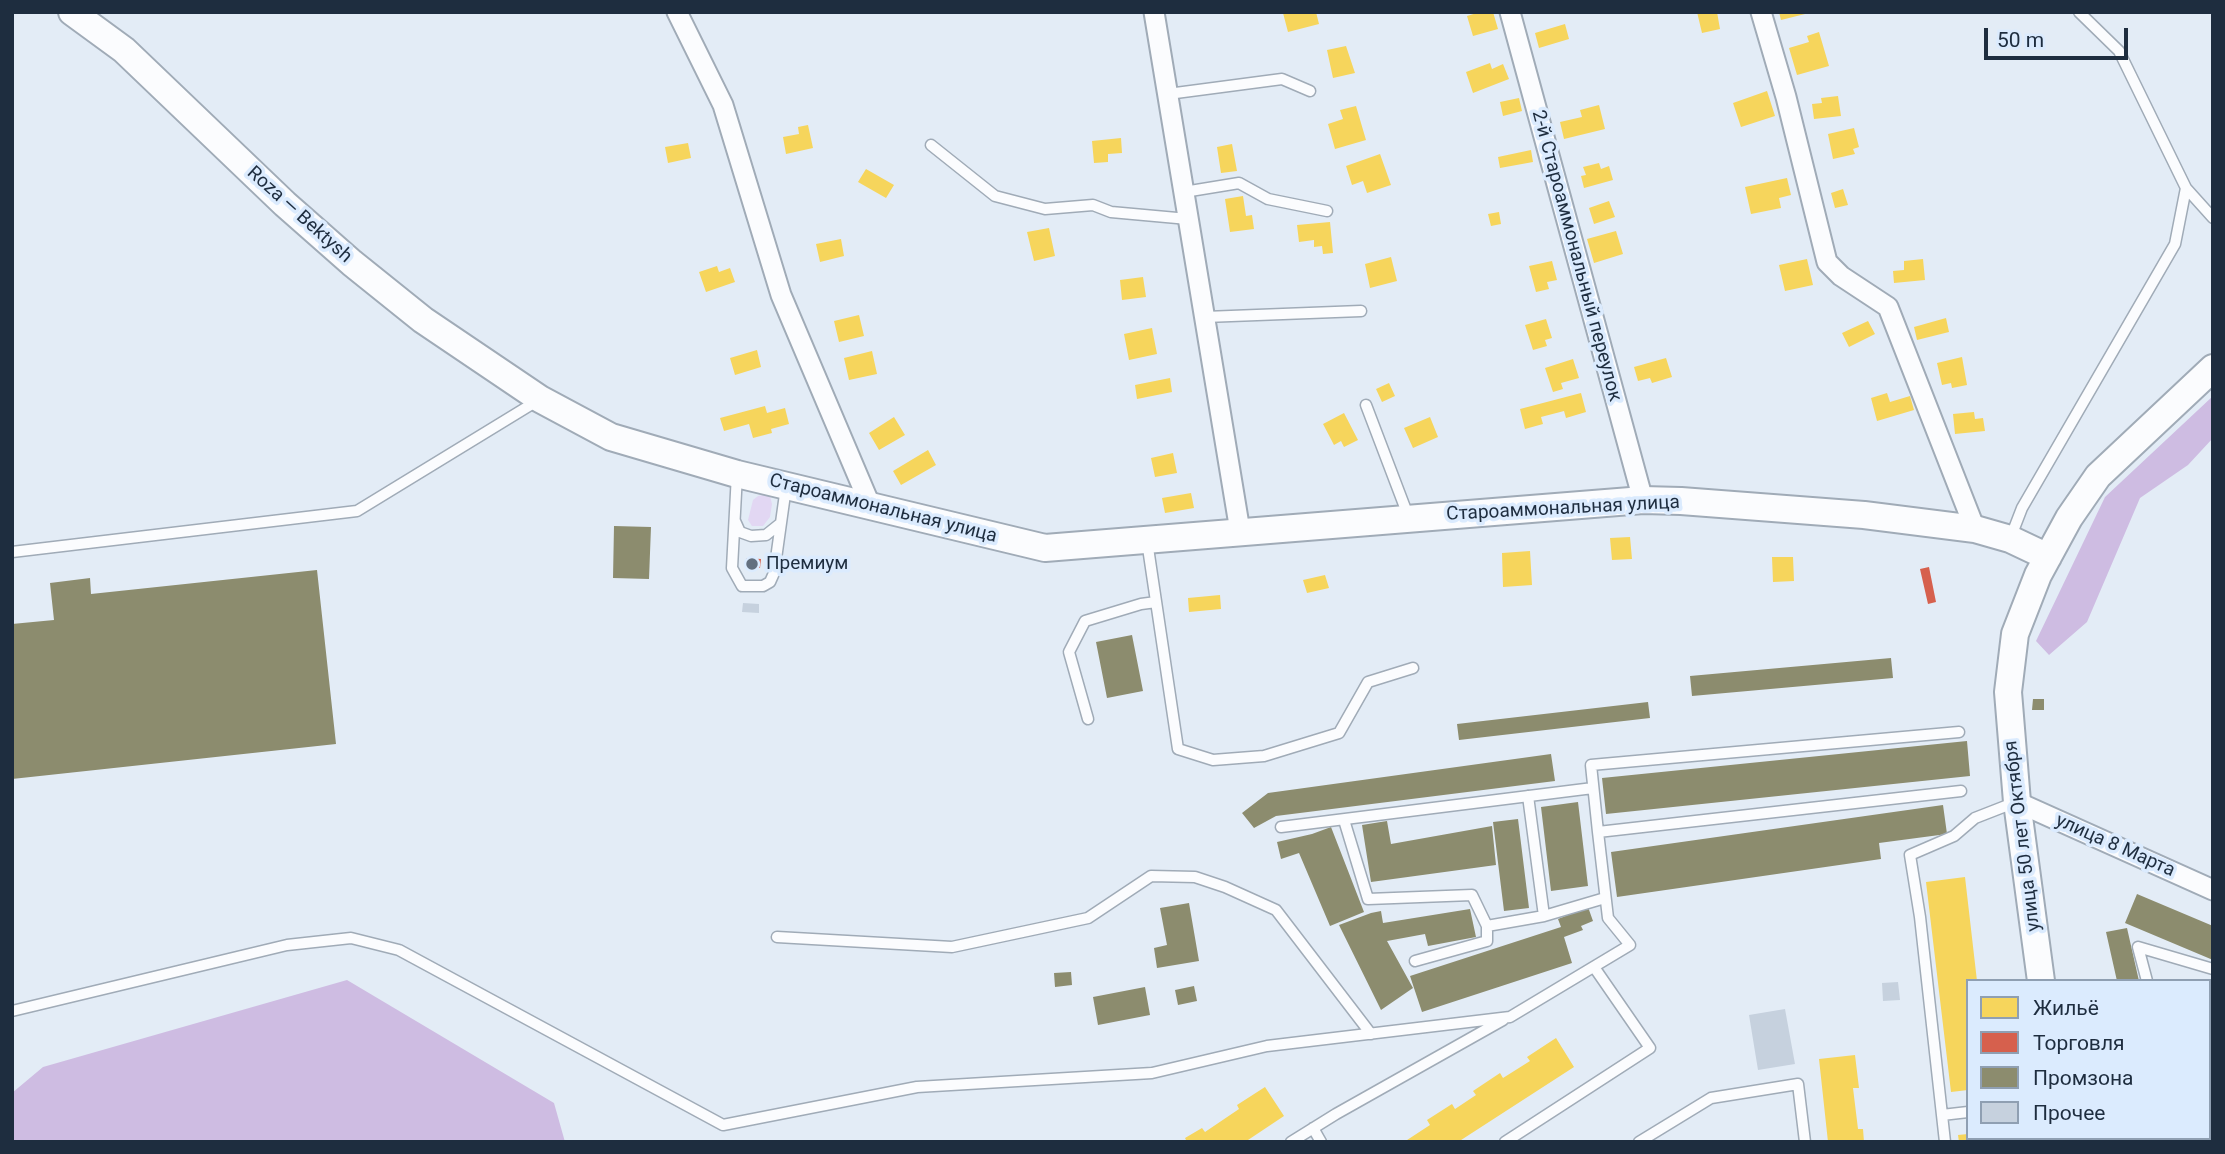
<!DOCTYPE html>
<html>
<head>
<meta charset="utf-8">
<style>
  body { margin:0 }
  #map { position:relative; width:2225px; height:1154px; overflow:hidden; background:#e3ecf6; font-family:Roboto,sans-serif }
  canvas { display:block }
  .frame { position:absolute; inset:0; border:14px solid #1e2d3f; pointer-events:none }
  .legend { position:absolute; left:1966px; top:979px; width:245px; height:161px; box-sizing:border-box; background:#dbebfe; border:2px solid #8f9fb2; margin:0; padding:9px 12px; list-style:none; font-size:21px; color:#1e2d3f }
  .legend li { display:flex; align-items:center; gap:14px; height:35px }
  .legend b { width:35px; border:2px solid #8f9fb2 }
  .scale { position:absolute; left:1984px; top:28px; width:144px; height:32px; box-sizing:border-box; border:4px solid #1e2d3f; border-top:0; padding-left:9px; font-size:21px; line-height:24px; white-space:nowrap; color:#1e2d3f; -webkit-text-stroke:5px #dbebfe; paint-order:stroke }
</style>
</head>
<body>
<div id="map">
<canvas width="2225" height="1154"></canvas>
<div class="frame"></div>
<ul class="legend">
<li><b style="height:19px;background:#f6d55c"></b>Жильё</li>
<li><b style="height:19px;background:#d6604d"></b>Торговля</li>
<li><b style="height:19px;background:#8c8c6e"></b>Промзона</li>
<li><b style="height:19px;background:#c6d1de"></b>Прочее</li>
</ul>
<div class="scale">50 m</div>
</div>
<script>
const context = document.querySelector('canvas').getContext('2d');
context.lineJoin = 'round';
function fillPath(path, color) { context.fillStyle = color; context.fill(path, 'evenodd'); }
const poly = rows => new Path2D(rows.map(r => 'M' + r).join(''));
function trace(path, color, width, dash) { context.strokeStyle = color; context.lineWidth = width; context.lineCap = dash ? 'butt' : 'round'; context.setLineDash(dash || []); context.stroke(path); }
function write(font, color, halo, rows, align = 'center') {
  context.font = font + ' Roboto,sans-serif'; context.lineWidth = 7; context.setLineDash([]); context.textBaseline = 'middle'; context.strokeStyle = halo; context.fillStyle = color; for (const [text, x, y, turn = 0] of rows) {
    context.save(); context.translate(x, y); context.rotate((+turn || 0) * Math.PI / 180); context.textAlign = isNaN(turn) ? turn : align; if (halo) context.strokeText(text, 0, 0); context.fillText(text, 0, 0); context.restore();
  }
}
fillPath(poly([
  [767,494,770,496,772,504,770,517,763,526,752,526,748,520,753,500,758,496]
]), '#e2d7f3');
fillPath(poly([
  [2213,396,2213,438,2188,465,2140,498,2087,622,2049,655,2036,641,2105,497],
  [347,980,554,1103,565,1142,12,1142,12,1093,43,1067]
]), '#cebce2');
fillPath(poly([
  [1287,12,1316,12,1319,24,1288,32,1283,13],
  [1480,12,1493,12,1498,29,1473,36,1467,16],
  [1697,12,1717,12,1720,29,1702,33],
  [1779,12,1809,12,1809,13,1781,20],
  [1565,24,1569,39,1539,48,1535,33],
  [1819,32,1829,66,1797,75,1789,48,1809,42,1807,36],
  [1346,46,1355,73,1333,78,1327,50],
  [1490,63,1492,69,1503,64,1509,79,1473,93,1466,72],
  [1767,91,1775,116,1741,127,1733,103],
  [1838,96,1841,116,1814,119,1812,104,1822,103,1821,98],
  [1519,98,1522,111,1503,116,1500,102],
  [1599,105,1605,129,1564,139,1560,122,1582,117,1580,110],
  [1356,106,1366,140,1335,149,1328,124,1343,119,1340,110],
  [808,125,813,148,786,154,783,137,799,134,798,127],
  [1854,128,1859,147,1853,149,1855,154,1833,159,1828,134],
  [1121,138,1122,153,1108,154,1108,162,1094,163,1092,141],
  [688,143,691,158,668,163,665,147],
  [1232,144,1237,171,1221,173,1217,147],
  [1531,150,1533,162,1500,168,1498,157],
  [1380,154,1391,185,1367,193,1363,181,1352,185,1346,166],
  [1599,163,1601,169,1609,166,1613,180,1584,188,1581,176,1586,175,1583,167],
  [866,169,894,185,886,198,858,182],
  [1787,178,1791,195,1779,198,1781,208,1751,214,1745,187],
  [1843,189,1848,205,1835,208,1831,193],
  [1243,196,1246,216,1252,215,1254,229,1230,232,1225,199],
  [1609,201,1615,217,1594,224,1589,208],
  [1499,212,1501,224,1491,226,1488,214],
  [1330,222,1333,253,1323,254,1322,246,1314,247,1314,240,1299,242,1297,225],
  [1049,228,1055,256,1034,261,1027,232],
  [1616,231,1623,254,1594,263,1587,239],
  [841,239,844,256,820,262,816,244],
  [1391,257,1397,281,1370,288,1365,264],
  [1807,259,1813,285,1785,291,1779,265],
  [1923,259,1925,280,1894,283,1893,271,1904,270,1904,261],
  [1552,261,1557,280,1547,282,1549,289,1536,292,1529,266],
  [717,266,719,272,730,268,735,282,706,292,699,272],
  [1143,277,1146,297,1122,300,1120,280],
  [859,315,864,336,839,342,834,321],
  [1946,318,1949,332,1917,340,1914,327],
  [1546,319,1552,338,1545,340,1547,346,1533,350,1525,325],
  [1868,321,1875,334,1849,347,1842,333],
  [1152,328,1157,354,1129,360,1124,334],
  [757,350,761,367,735,375,730,358],
  [872,351,877,374,849,380,844,358],
  [1962,357,1967,385,1952,388,1951,383,1942,385,1937,363],
  [1666,358,1672,377,1652,383,1650,378,1638,381,1634,367],
  [1573,359,1579,378,1561,383,1563,389,1553,392,1545,368],
  [1170,378,1172,392,1137,399,1135,385],
  [1389,383,1395,396,1382,402,1376,389],
  [1581,393,1586,412,1566,418,1564,411,1541,417,1543,424,1525,429,1520,409],
  [1887,393,1890,402,1910,396,1914,410,1877,421,1871,398],
  [765,406,767,413,785,408,789,424,771,429,772,433,753,438,749,424,724,431,720,418],
  [1974,412,1975,419,1983,418,1985,431,1955,434,1953,414],
  [1344,413,1358,440,1344,447,1341,441,1334,445,1323,424],
  [894,417,905,435,879,450,869,433],
  [1430,417,1438,437,1413,448,1404,428],
  [928,450,936,465,901,485,893,471],
  [1173,453,1177,473,1155,477,1151,458],
  [1191,493,1194,508,1165,513,1162,498],
  [1630,537,1632,559,1612,560,1610,538],
  [1530,551,1532,585,1503,587,1502,553],
  [1772,557,1793,557,1794,581,1773,582],
  [1325,575,1329,588,1307,593,1303,580],
  [1220,595,1221,609,1189,612,1188,598],
  [1965,877,1977,981,1968,981,1968,1090,1951,1092,1926,882],
  [1556,1038,1574,1067,1458,1142,1404,1142,1430,1125,1427,1120,1452,1104,1455,1109,1476,1095,1473,1091,1500,1073,1503,1078,1530,1061,1527,1057],
  [1855,1055,1859,1088,1853,1088,1858,1129,1863,1129,1864,1142,1828,1142,1819,1059],
  [1265,1087,1284,1116,1245,1142,1187,1142,1185,1138,1202,1128,1205,1132,1239,1109,1237,1105],
  [1968,1134,1968,1138,1997,1138,1998,1142,1959,1142,1958,1135]
]), '#f6d55c');
fillPath(poly([
  [746,558,761,559,760,568,746,567],
  [1929,567,1936,602,1928,604,1920,569]
]), '#d6604d');
fillPath(poly([
  [614,526,651,527,649,579,613,578],
  [317,570,336,744,12,779,12,624,54,620,50,583,90,578,91,594],
  [1132,635,1143,691,1107,698,1096,642],
  [1891,658,1893,678,1692,696,1690,676],
  [2033,699,2044,699,2044,710,2032,710],
  [1648,702,1650,718,1459,740,1457,724],
  [1967,741,1970,776,1606,814,1602,778],
  [1551,754,1555,781,1276,816,1254,828,1242,813,1268,793],
  [1578,802,1588,886,1551,891,1541,807],
  [1943,805,1947,834,1879,843,1881,859,1617,897,1611,852],
  [1518,819,1529,908,1504,911,1493,822],
  [1387,821,1391,844,1492,826,1496,865,1371,882,1362,825],
  [1331,827,1364,912,1330,926,1299,853,1281,859,1277,842,1312,834],
  [2137,894,2213,926,2213,960,2125,923],
  [1189,903,1199,961,1157,968,1154,948,1167,945,1160,908],
  [1588,907,1593,921,1581,926,1583,930,1564,937,1572,963,1422,1012,1410,976,1561,927,1558,919],
  [1470,909,1476,937,1428,946,1425,934,1387,941,1413,988,1381,1010,1339,925,1371,913,1381,911,1383,923],
  [2127,928,2139,981,2117,981,2106,932],
  [1071,972,1072,985,1055,987,1054,973],
  [1194,986,1197,1001,1178,1005,1175,990],
  [2213,986,2213,1030,2209,1032,2209,988],
  [1145,987,1150,1015,1098,1025,1093,997],
  [2213,1067,2213,1109,2209,1111,2209,1069],
  [2159,1138,2183,1138,2185,1142,2161,1142]
]), '#8c8c6e');
fillPath(poly([
  [743,603,759,604,759,613,742,612],
  [1898,982,1900,1000,1883,1001,1882,983],
  [1785,1009,1795,1064,1758,1070,1749,1015]
]), '#c6d1de');
const lane = poly([
  [2079,12,2119,51,2186,188,2213,218],
  [1168,94,1282,79,1310,91],
  [931,145,995,196,1045,209,1093,205,1111,212,1188,219],
  [1184,192,1239,183,1268,199,1327,211],
  [1205,317,1361,311],
  [1366,405,1409,518],
  [737,474,732,568,742,586,763,586,770,582,774,573,786,487],
  [735,521,740,532,751,536,766,535,781,523],
  [2010,539,2022,508,2175,244,2186,188],
  [1147,541,1178,749,1213,760,1264,756,1339,733,1368,682,1413,668],
  [12,552,357,511,537,401],
  [1088,719,1069,652,1085,621,1141,604,1156,602],
  [1528,796,1544,916],
  [1344,820,1368,899,1472,895,1487,926,1544,916,1605,898],
  [1281,827,1593,788],
  [1598,832,1591,765,1959,732],
  [777,937,952,947,1088,918,1151,876,1195,877,1225,887,1276,910,1371,1034],
  [1415,961,1487,941,1487,926],
  [2147,981,2138,947,2213,969],
  [12,1011,287,945,351,938,399,950,723,1125,917,1087,1152,1073,1267,1046,1510,1017,1630,945,1608,918,1598,832,1961,791],
  [2209,1052,2213,1050],
  [1942,1115,1968,1112],
  [1313,1128,1321,1142],
  [2209,1135,2213,1133],
  [2201,1138,2203,1138],
  [1291,1142,1336,1114,1503,1020],
  [1505,1142,1650,1048,1594,967],
  [1639,1142,1711,1098,1798,1084,1805,1142],
  [1945,1142,1920,917,1910,855,1954,836,1975,818,2016,802]
]);
const street = poly([
  [677,12,723,105,781,295,871,507],
  [1154,12,1240,531],
  [1510,12,1643,500],
  [1761,12,1786,97,1827,262,1841,276,1888,307,1975,529],
  [2017,802,2213,890],
  [2111,1138,2113,1142]
]);
const secondary = poly([
  [72,12,124,50,285,204,352,263,423,320,540,399,611,437,737,474,1045,548,1643,500,1681,501,1864,515,1975,529,2010,539,2048,557],
  [2041,981,2017,802,2008,692,2015,634,2038,575,2069,518,2098,476,2213,368],
  [2061,1138,2061,1142]
]);
trace(lane, '#a0abb7', 13);
trace(street, '#a0abb7', 23);
trace(secondary, '#a0abb7', 30);
trace(lane, '#fbfcfe', 10);
trace(street, '#fbfcfe', 19);
trace(secondary, '#fbfcfe', 26);
for (const [x, y, r, color] of [
  [752,564,7,"#63707f"]
]) { const dot = new Path2D(); dot.arc(x, y, r, 0, 2 * Math.PI); context.fillStyle = color; context.fill(dot); trace(dot, '#dbebfe', 2.5); }
write('19px', '#1e2d3f', '#dbebfe', [
  ["Roza — Bektysh",299,215,42],
  ["2-й Староаммональный переулок",1576,256,75],
  ["Староаммональная улица",883,509,14],
  ["Староаммональная улица",1563,509,-3],
  ["улица 50 лет Октября",2023,836,-97],
  ["улица 8 Марта",2115,846,24]
]);
write('19px', '#1e2d3f', '#dbebfe', [
  ["Премиум",766,564]
], 'left');
</script>
</body>
</html>
